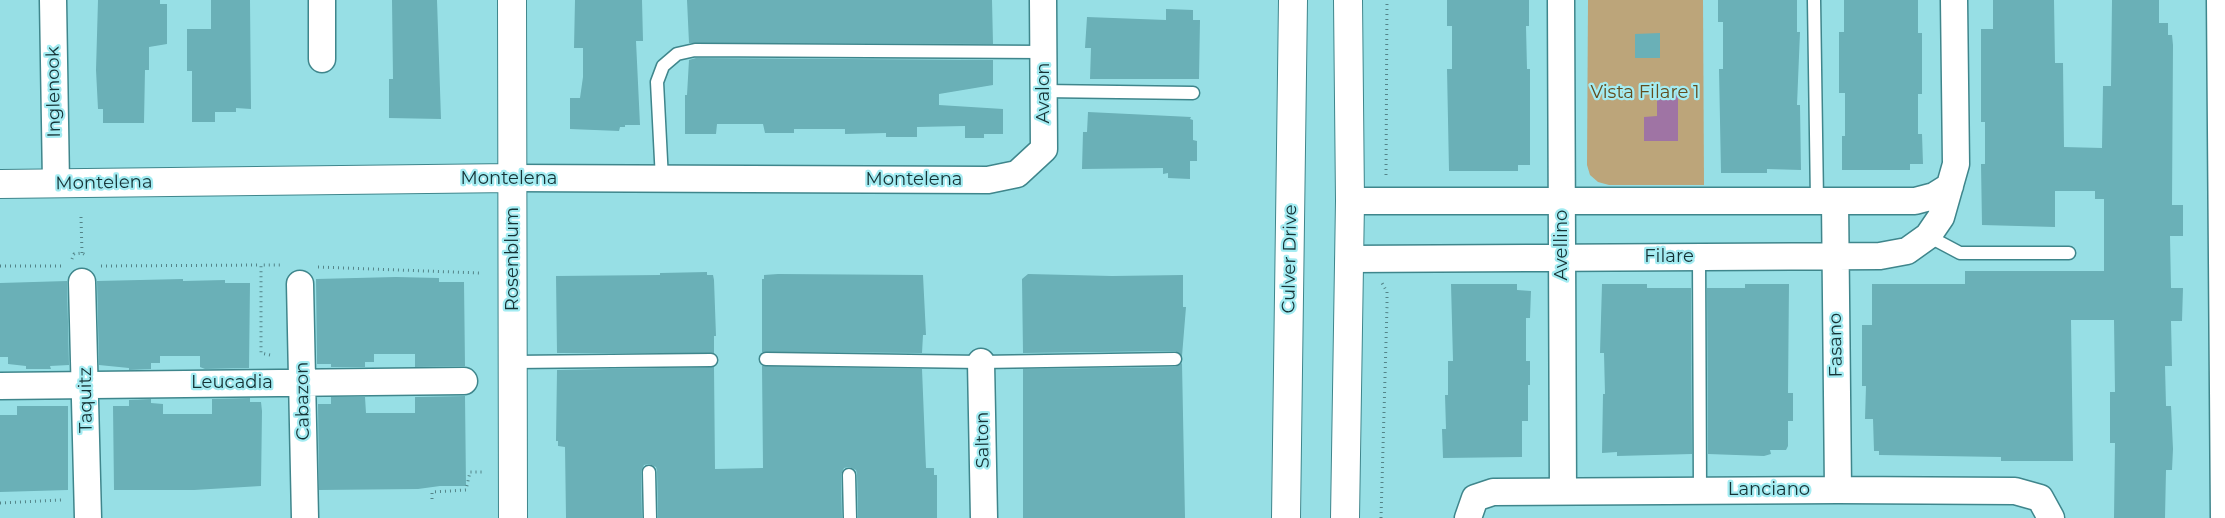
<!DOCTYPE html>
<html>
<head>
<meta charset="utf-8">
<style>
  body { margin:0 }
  canvas { display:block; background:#97dfe5 }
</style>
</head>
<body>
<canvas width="2225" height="518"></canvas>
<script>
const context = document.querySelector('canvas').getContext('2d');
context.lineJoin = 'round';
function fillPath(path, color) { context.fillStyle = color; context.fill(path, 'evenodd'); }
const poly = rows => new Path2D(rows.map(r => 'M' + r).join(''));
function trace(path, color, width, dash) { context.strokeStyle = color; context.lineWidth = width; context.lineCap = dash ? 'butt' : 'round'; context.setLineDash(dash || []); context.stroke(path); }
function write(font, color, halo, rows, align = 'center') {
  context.font = font + ' Montserrat,sans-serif'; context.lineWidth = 4.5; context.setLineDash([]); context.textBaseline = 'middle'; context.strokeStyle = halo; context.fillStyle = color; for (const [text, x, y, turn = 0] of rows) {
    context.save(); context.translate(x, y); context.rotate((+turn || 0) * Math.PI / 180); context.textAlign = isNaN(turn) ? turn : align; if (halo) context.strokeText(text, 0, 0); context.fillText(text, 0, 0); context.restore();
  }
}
fillPath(poly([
  [1588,0,1703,0,1704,185,1609,185,1598,182,1590,175,1587,165]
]), '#bca57a');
fillPath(poly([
  [1669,87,1678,87,1678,141,1644,141,1644,117,1657,116,1657,89,1669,89]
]), '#9f74a4');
fillPath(poly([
  [98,0,160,0,160,4,167,4,167,44,149,47,149,70,145,70,144,123,103,123,103,109,98,109,96,70],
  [211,0,250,0,251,109,236,108,236,112,215,112,215,122,192,122,192,71,187,71,187,29,211,29],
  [392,0,437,0,441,119,389,118,389,79,393,79],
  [575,0,642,0,643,41,636,41,640,125,625,125,625,127,620,127,619,131,570,129,570,98,580,98,583,77,583,48,574,48],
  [687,0,992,0,993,44,689,43],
  [1447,0,1529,0,1529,26,1526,26,1527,69,1530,69,1530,165,1518,165,1518,171,1449,171,1447,69,1452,69,1452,26,1447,26],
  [1718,0,1797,0,1797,32,1800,32,1797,105,1800,105,1801,170,1767,169,1767,173,1721,173,1719,69,1723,69,1723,22,1718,22],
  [1844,0,1918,0,1918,33,1922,33,1922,94,1918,94,1918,134,1922,134,1923,164,1910,164,1910,170,1842,170,1842,136,1845,136,1845,93,1839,93,1839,32,1844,32],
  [1993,0,2054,0,2055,63,2063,63,2064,147,2102,148,2103,86,2111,86,2112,0,2159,0,2159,23,2168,23,2168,35,2172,35,2173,45,2172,205,2183,205,2183,236,2170,236,2171,288,2183,288,2182,321,2171,321,2172,366,2165,366,2166,406,2171,406,2173,449,2172,470,2166,470,2165,518,2114,518,2115,443,2110,443,2110,392,2115,392,2114,320,2071,320,2073,461,2001,461,2001,457,1879,455,1879,451,1874,451,1873,419,1865,419,1866,386,1862,386,1862,325,1872,325,1872,284,1965,284,1965,271,2104,271,2104,199,2095,199,2095,191,2055,191,2055,227,1982,225,1981,164,1985,164,1985,122,1981,122,1981,29,1993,29],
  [1166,9,1193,10,1193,20,1200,20,1199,79,1090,79,1091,48,1085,48,1087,17,1166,20],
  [1660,33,1660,58,1635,58,1635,34],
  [696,58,993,60,993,85,939,94,939,105,1003,109,1003,134,984,134,984,138,965,138,965,126,917,127,917,137,886,137,886,133,845,134,845,129,794,129,794,133,765,133,763,124,717,124,716,134,685,134,685,95,687,95,689,60],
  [1088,112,1191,117,1190,119,1193,120,1193,140,1197,141,1197,161,1190,161,1190,179,1168,178,1168,173,1163,174,1163,168,1082,169,1083,132,1087,132],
  [707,272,707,275,713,275,714,280,716,336,714,336,714,353,557,353,556,276,660,275,660,273],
  [778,274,923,275,926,335,923,335,922,353,762,352,762,279,764,279,764,275],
  [1028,274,1112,276,1183,275,1183,307,1186,307,1182,356,1175,351,1023,353,1022,279],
  [396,277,439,278,439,282,464,282,465,366,415,367,415,354,374,354,374,362,365,362,365,367,331,367,331,364,317,364,316,279],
  [183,279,183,281,225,280,225,283,250,283,249,368,205,369,200,367,200,356,160,356,160,363,151,363,151,369,129,370,129,368,99,365,97,281],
  [67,281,69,365,50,366,51,369,26,369,26,366,8,364,8,357,0,357,0,283],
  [1451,284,1517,284,1517,290,1531,291,1530,318,1526,318,1526,361,1530,361,1530,385,1528,385,1528,421,1522,421,1522,457,1443,458,1442,429,1446,429,1445,395,1448,395,1448,361,1453,361],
  [1602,284,1647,284,1647,288,1691,288,1692,454,1617,456,1617,452,1602,453,1603,394,1605,394,1604,353,1600,353],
  [1745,284,1789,284,1788,393,1793,393,1793,421,1788,421,1788,446,1786,450,1770,450,1771,454,1764,456,1708,454,1707,288,1745,288],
  [1182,363,1185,518,1023,518,1023,369,1175,367],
  [762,366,922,369,926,468,934,468,934,475,937,475,937,518,858,518,857,474,856,470,849,467,844,468,841,475,842,518,658,518,657,471,656,467,649,464,644,465,641,472,642,518,566,518,565,447,558,446,558,441,556,441,557,370,714,367,715,469,763,468],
  [465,396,466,486,440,486,418,489,319,490,318,404,331,404,331,397,365,397,366,413,415,413,415,397],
  [250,398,250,402,261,402,262,411,261,486,194,490,114,490,113,406,129,406,129,400,151,399,151,403,163,404,163,414,212,414,212,399],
  [17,406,68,406,68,490,0,492,0,415,17,415]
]), '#6ab0b7');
const lane = poly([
  [1814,0,1817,201],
  [1043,91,1193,93],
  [662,180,657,82,663,66,677,54,695,50,1044,52],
  [1928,236,1960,253,2069,253],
  [1699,257,1700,490],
  [766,359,981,362,1175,359],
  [513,362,711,360],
  [649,472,650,518],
  [849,475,850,518]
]);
const street = poly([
  [53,0,56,183],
  [322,0,322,59],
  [1561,0,1563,491],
  [2220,0,2224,518],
  [512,178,988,180,1017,174,1044,149,1043,0],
  [1350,201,1915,201,1934,196,1950,186],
  [1835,201,1838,490],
  [1349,259,1880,256,1907,251,1928,236,1941,217,1956,164,1954,0],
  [82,282,88,518],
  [300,284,305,518],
  [981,362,984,518],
  [0,386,464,381],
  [1468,518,1475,498,1493,492,1838,490,2015,491,2040,498,2051,518]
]);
const secondary = poly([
  [512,0,513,518],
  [0,184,512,178]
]);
const primary = poly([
  [1286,518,1293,0],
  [1345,518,1350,201,1348,0]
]);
trace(lane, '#3f868c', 15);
trace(street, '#3f868c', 29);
trace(secondary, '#3f868c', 30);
trace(primary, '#3f868c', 30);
trace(poly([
  [1386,175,1387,0],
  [81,217,82,253],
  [72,259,74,254,82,253,87,256],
  [0,266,62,266],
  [101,266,261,265],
  [318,267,480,273],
  [270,355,261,353,261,265,282,265],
  [432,499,432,492,466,490,470,472,482,472],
  [0,503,61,500],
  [1381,518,1387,307,1387,292,1382,283]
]), '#538488', 3, [1, 4]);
trace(lane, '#fff', 12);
trace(street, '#fff', 26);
trace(secondary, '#fff', 28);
trace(primary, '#fff', 28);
write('18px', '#153235', '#a4ecf2', [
  ["Inglenook",54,92,-91],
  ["Avalon",1044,93,-90],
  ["Montelena",509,179],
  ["Montelena",914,180],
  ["Montelena",104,183,-1],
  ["Avellino",1562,245,-90],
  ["Filare",1669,257],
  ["Rosenblum",513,259,-90],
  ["Culver Drive",1290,259,-89],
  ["Fasano",1836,345,-91],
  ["Leucadia",232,383],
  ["Taquitz",86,400,-91],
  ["Cabazon",303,401,-91],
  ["Salton",983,440,-91],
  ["Lanciano",1769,490]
]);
write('18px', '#634d1e', '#a4ecf2', [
  ["Vista Filare 1",1645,93]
]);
</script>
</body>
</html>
